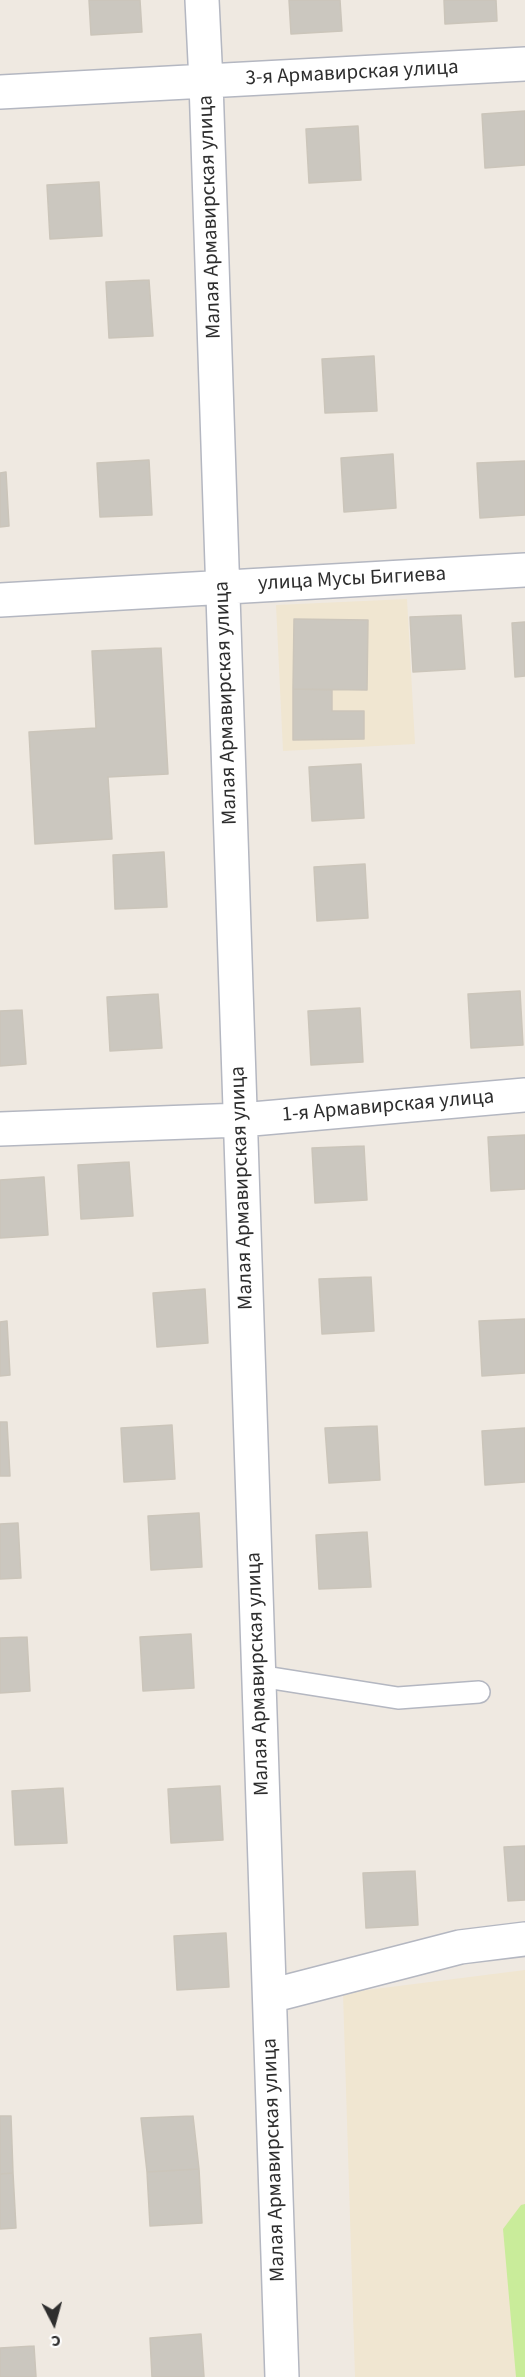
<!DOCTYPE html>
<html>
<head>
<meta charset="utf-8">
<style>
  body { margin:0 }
  #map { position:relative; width:525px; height:2377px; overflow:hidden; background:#efe9e1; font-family:"Source Sans 3",sans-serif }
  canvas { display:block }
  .north { position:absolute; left:24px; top:2293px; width:60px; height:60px; -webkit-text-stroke:4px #fff; paint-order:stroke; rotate:174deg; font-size:16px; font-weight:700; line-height:24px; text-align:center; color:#2e2e2e }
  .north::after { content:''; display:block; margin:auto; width:21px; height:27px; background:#2e2e2e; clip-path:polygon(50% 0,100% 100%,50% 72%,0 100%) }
</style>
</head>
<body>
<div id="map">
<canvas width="525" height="2377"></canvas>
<div class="north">С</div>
</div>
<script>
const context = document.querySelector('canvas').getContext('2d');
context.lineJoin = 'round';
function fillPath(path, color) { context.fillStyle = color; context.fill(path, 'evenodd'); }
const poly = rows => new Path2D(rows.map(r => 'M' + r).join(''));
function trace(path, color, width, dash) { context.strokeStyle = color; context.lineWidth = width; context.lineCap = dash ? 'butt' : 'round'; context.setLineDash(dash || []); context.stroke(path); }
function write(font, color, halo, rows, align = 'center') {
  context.font = font + ' "Source Sans 3",sans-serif'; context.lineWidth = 4.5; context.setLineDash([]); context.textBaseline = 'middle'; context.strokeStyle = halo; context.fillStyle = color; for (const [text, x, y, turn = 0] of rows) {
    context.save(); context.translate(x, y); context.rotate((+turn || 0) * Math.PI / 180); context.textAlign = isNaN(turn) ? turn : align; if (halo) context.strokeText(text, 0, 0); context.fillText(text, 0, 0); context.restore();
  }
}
fillPath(poly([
  [407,599,415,744,283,751,276,605],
  [525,1970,525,2377,355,2377,343,1993]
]), '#f0e6d1');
fillPath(poly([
  [525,2204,525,2377,516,2377,503,2229,521,2205]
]), '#c9ec9a');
const building = poly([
  [89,0,140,0,142,32,91,35,89,0],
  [289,0,340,0,342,31,291,34,289,0],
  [444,0,496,0,497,21,445,24,444,0],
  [525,111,525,165,485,168,482,114,525,111],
  [358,126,361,180,309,183,306,129,358,126],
  [99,182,102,236,50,239,47,185,99,182],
  [149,280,153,336,109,338,106,282,149,280],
  [374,356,377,411,325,413,322,359,374,356],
  [393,454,396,508,344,512,341,458,393,454],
  [149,460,152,515,100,517,97,463,149,460],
  [525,461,525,515,480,518,477,463,525,461],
  [6,472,9,526,0,527,0,473,6,472],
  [461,615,465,669,413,672,410,617,461,615],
  [294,619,368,620,367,690,293,689,294,619],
  [525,622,525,676,515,677,512,623,525,622],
  [161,648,168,774,108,777,112,839,35,844,29,732,96,728,92,651,161,648],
  [293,689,332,690,332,711,364,711,364,739,293,740,293,689],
  [361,764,364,818,312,821,309,767,361,764],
  [164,852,167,907,115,909,113,855,164,852],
  [365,864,368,918,317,921,314,867,365,864],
  [520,991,523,1045,471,1048,468,994,520,991],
  [158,994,162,1048,110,1051,107,997,158,994],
  [360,1008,363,1062,311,1065,308,1011,360,1008],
  [22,1010,26,1064,0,1066,0,1011,22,1010],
  [525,1135,525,1189,491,1191,488,1137,525,1135],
  [364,1146,367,1200,315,1203,312,1148,364,1146],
  [129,1162,133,1216,81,1219,78,1165,129,1162],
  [44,1177,48,1235,0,1238,0,1180,44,1177],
  [371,1277,374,1331,322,1334,319,1279,371,1277],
  [205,1289,208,1343,157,1347,153,1293,205,1289],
  [525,1319,525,1373,482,1376,479,1321,525,1319],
  [7,1321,10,1375,0,1376,0,1322,7,1321],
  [0,1422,7,1422,10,1476,0,1476,0,1422],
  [172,1425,175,1479,124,1482,121,1428,172,1425],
  [377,1426,380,1480,329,1483,325,1428,377,1426],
  [525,1428,525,1482,485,1485,482,1431,525,1428],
  [199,1513,202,1567,151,1570,148,1516,199,1513],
  [18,1523,21,1578,0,1579,0,1524,18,1523],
  [367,1532,371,1587,319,1589,316,1535,367,1532],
  [191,1634,194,1688,143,1691,140,1637,191,1634],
  [27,1637,30,1691,0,1693,0,1638,27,1637],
  [220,1786,223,1840,171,1843,168,1789,220,1786],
  [63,1788,67,1843,15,1845,12,1791,63,1788],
  [525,1846,525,1900,508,1901,504,1847,525,1846],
  [415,1871,418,1925,366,1928,363,1873,415,1871],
  [226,1933,229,1987,177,1990,174,1936,226,1933],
  [0,2116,11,2116,13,2173,0,2174,0,2116],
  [193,2116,199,2169,147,2172,141,2118,193,2116],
  [199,2169,202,2223,150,2226,147,2172,199,2169],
  [13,2173,16,2228,0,2229,0,2174,13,2173],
  [201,2334,204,2377,152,2377,150,2338,201,2334],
  [34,2346,36,2377,0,2377,0,2348,34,2346]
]);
fillPath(building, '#cbc7bf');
trace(building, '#cbc5ba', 1.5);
const lane = poly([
  [259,1676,398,1698,479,1692]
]);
const street = poly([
  [202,0,206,82,282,2377],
  [0,92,525,64],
  [0,600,525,570],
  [0,1129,241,1120,525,1095],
  [270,1996,460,1947,525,1939]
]);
trace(lane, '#b4b7c1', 24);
trace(street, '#b4b7c1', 36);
trace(lane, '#fff', 21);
trace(street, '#fff', 33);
write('21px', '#2e2e2e', '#fff', [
  ["3-я Армавирская улица",352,74,-3],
  ["Малая Армавирская улица",211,217,-92],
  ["улица Мусы Бигиева",352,580,-3],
  ["Малая Армавирская улица",227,703,-92],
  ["1-я Армавирская улица",388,1107,-5],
  ["Малая Армавирская улица",243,1188,-92],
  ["Малая Армавирская улица",259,1674,-92],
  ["Малая Армавирская улица",275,2160,-92]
]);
</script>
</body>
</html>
